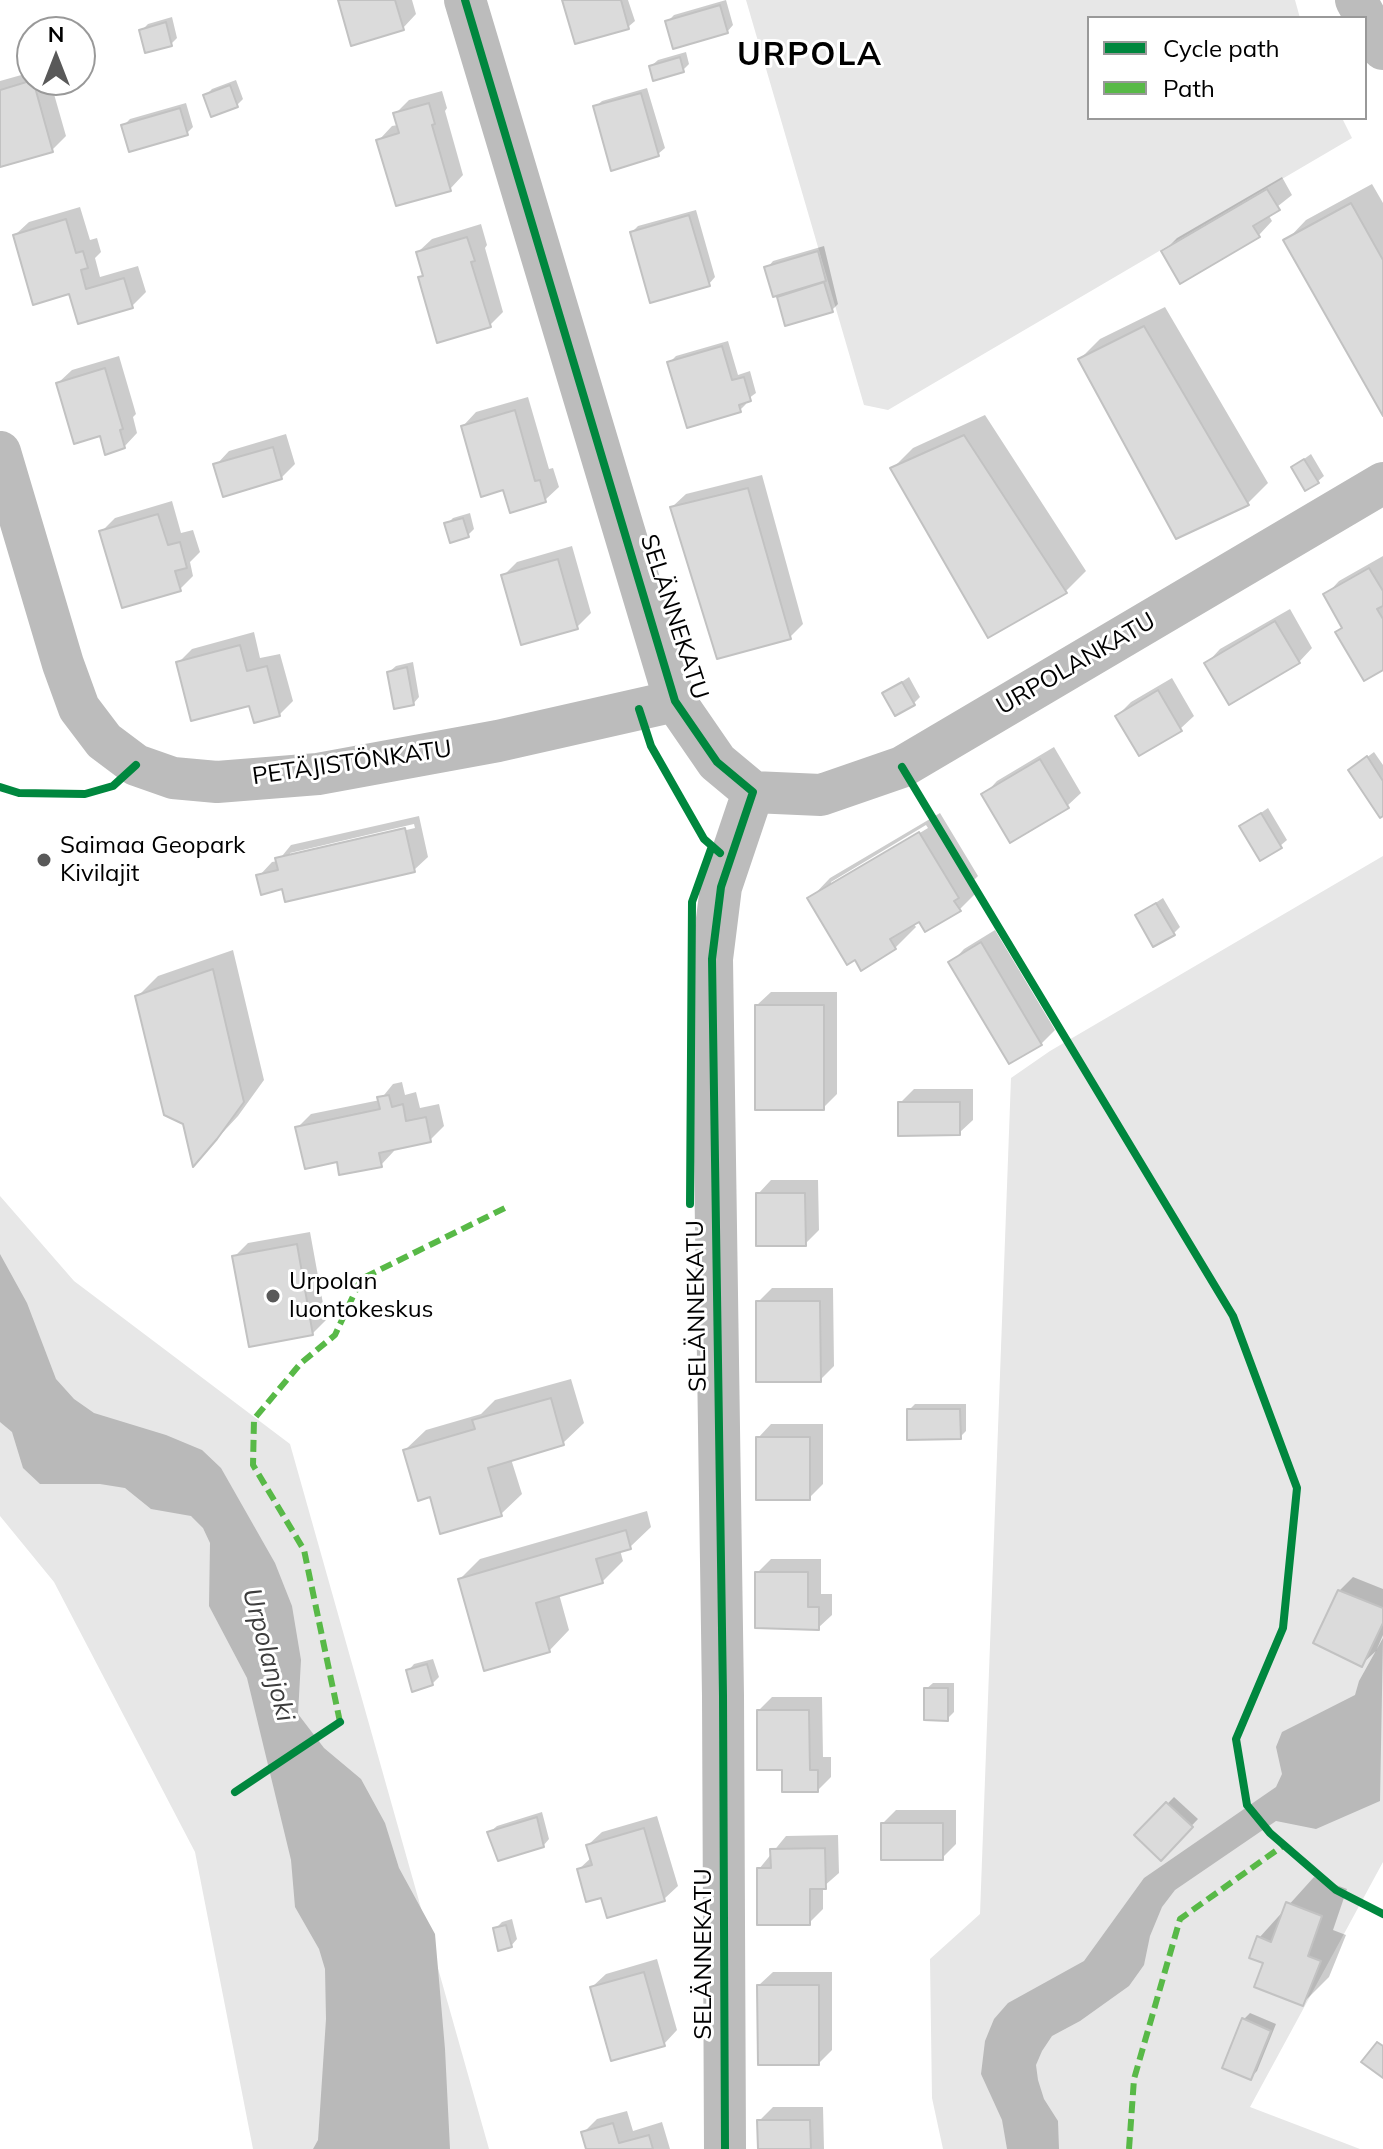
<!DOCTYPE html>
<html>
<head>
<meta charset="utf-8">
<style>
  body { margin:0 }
  #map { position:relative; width:1383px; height:2149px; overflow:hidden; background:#fff; font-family:Mulish,sans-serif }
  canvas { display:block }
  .legend { position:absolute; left:1087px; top:16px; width:280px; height:104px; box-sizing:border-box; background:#fff; border:2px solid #999; margin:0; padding:10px 14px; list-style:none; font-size:24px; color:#000 }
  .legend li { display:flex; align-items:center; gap:16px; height:40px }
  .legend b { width:40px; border:2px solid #999 }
  .north { position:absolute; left:16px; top:16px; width:80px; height:80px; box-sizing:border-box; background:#fff; border:2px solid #999; border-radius:50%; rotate:0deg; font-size:22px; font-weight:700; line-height:32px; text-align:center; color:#000 }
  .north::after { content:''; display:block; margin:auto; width:28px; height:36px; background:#595959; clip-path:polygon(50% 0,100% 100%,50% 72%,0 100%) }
</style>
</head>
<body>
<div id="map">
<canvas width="1383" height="2149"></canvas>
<ul class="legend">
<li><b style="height:10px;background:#00873e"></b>Cycle path</li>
<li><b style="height:10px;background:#58b947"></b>Path</li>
</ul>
<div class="north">N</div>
</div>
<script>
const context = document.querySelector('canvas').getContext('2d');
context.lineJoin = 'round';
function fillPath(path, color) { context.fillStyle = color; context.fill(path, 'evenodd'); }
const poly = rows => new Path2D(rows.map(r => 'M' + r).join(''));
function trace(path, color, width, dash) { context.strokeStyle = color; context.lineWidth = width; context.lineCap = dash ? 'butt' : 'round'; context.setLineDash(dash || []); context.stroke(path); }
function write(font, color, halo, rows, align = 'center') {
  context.font = font + ' Mulish,sans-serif'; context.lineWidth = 6; context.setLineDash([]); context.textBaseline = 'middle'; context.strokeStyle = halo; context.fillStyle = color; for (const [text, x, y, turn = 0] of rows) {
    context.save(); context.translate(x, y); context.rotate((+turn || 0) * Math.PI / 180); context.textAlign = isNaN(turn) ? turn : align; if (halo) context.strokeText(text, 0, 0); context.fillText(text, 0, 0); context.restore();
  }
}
fillPath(poly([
  [746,0,1295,0,1300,18,1089,18,1089,118,1342,118,1352,138,888,410,864,405],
  [1383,856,1383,1862,1250,2107,1360,2149,943,2149,932,2098,930,1959,980,1914,1011,1078,1050,1051],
  [0,1196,74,1281,290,1444,489,2149,253,2149,195,1852,54,1582,0,1516]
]), '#e7e7e7');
fillPath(poly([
  [0,1254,27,1303,56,1379,74,1399,94,1413,166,1435,202,1450,221,1468,275,1563,292,1606,301,1660,298,1714,324,1748,361,1779,385,1823,399,1868,435,1934,445,2049,450,2149,313,2149,318,2140,326,2019,325,1969,319,1949,295,1907,291,1860,247,1678,209,1606,210,1543,203,1528,191,1516,151,1509,125,1488,100,1484,40,1484,23,1468,12,1432,0,1422],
  [1383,1638,1380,1801,1316,1829,1276,1821,1175,1890,1162,1907,1150,1936,1144,1965,1129,1986,1080,2021,1052,2036,1042,2051,1036,2065,1038,2080,1044,2099,1058,2121,1059,2149,1007,2149,1002,2120,981,2074,985,2041,994,2019,1008,2003,1084,1961,1144,1878,1276,1787,1282,1774,1276,1747,1282,1732,1355,1695,1359,1681]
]), '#b9b9b9');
fillPath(poly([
  [340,0,412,0,416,14,403,28],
  [565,0,628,0,635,21,628,27],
  [726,0,733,25,727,32,667,22,674,15],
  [172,17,177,38,171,44,141,31,148,24],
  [686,52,689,64,683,70,651,66,658,60],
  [32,72,32,80,50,80,66,136,52,150,0,165,0,81],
  [236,80,243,99,237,105,206,95,212,89],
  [647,88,665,148,658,154,595,107,602,101],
  [442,91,447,108,445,111,463,175,450,189,379,140,392,126,398,125,395,114,409,100],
  [186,103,193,127,187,133,123,126,130,119],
  [1282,177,1292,195,1268,214,1272,221,1259,235,1163,252,1177,238],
  [1372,184,1383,203,1383,412,1286,241,1306,220],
  [80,207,90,240,97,238,101,252,95,258,100,277,138,266,146,292,132,306,70,291,15,235,29,222],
  [696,210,715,277,709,284,632,232,638,226],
  [481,224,487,245,485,248,503,312,490,325,420,278,424,274,418,252,432,239],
  [824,246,838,304,832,310,786,323,767,268,773,261],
  [1165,307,1268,483,1248,503,1177,536,1080,359,1100,339],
  [728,341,738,375,750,371,756,393,745,401,746,404,740,410,669,363,676,356],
  [119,356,136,414,133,417,137,433,124,447,101,433,58,383,72,370],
  [528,397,549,469,553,468,559,487,545,500,505,488,463,426,476,412],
  [985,415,1086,571,1066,591,893,468,913,448],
  [286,434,295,464,281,478,216,465,229,451],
  [1311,454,1324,476,1317,482,1293,467],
  [762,475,803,624,790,637,672,507,686,494],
  [172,501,181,533,193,530,200,552,190,562,193,576,180,589,101,532,115,518],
  [470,513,474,529,468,535,447,524,453,518],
  [572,546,591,613,577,627,503,576,517,562],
  [1383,556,1383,668,1337,632,1344,626,1326,595,1339,581],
  [1290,609,1312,648,1299,662,1207,663,1220,649],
  [254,632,260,658,280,654,293,701,279,715,250,704,178,663,192,649],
  [413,662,419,697,413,704,389,672,396,666],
  [909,677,920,697,914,703,885,693],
  [1172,678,1194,716,1180,729,1117,716,1131,702],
  [1054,747,1081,793,1067,806,984,795,997,781],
  [1374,752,1383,765,1383,813,1350,770],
  [1268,808,1287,840,1280,846,1242,826],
  [940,813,978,876,974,880,980,889,959,910,920,919,913,923,916,927,895,948,810,899,830,878],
  [926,825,928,828,831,887,831,882],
  [419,816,428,857,414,870,284,887,259,876,272,862,278,861,291,845],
  [414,824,415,828,290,857,290,853],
  [1163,898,1180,927,1174,933,1137,915],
  [995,930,1055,1030,1041,1044,1010,1062,951,963,964,949],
  [233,950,264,1080,238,1116,213,1143,184,1122,137,997,158,976],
  [771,992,837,992,837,1094,823,1108,757,1005],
  [402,1082,405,1095,416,1092,420,1108,439,1104,444,1126,430,1140,394,1148,394,1151,381,1165,338,1160,297,1128,311,1114,380,1100,393,1084],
  [914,1089,973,1089,973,1120,959,1133,900,1103],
  [771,1180,818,1180,819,1230,805,1244,758,1194],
  [310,1232,326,1320,312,1334,234,1257,248,1243],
  [772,1288,833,1288,834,1366,820,1380,758,1302],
  [571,1379,584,1423,563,1443,511,1459,522,1494,501,1514,405,1450,426,1430,481,1414,495,1400],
  [915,1404,966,1404,966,1431,960,1437,909,1410],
  [771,1424,823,1424,823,1484,809,1498,758,1438],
  [647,1511,651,1527,630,1547,620,1550,623,1561,602,1582,559,1594,569,1630,549,1651,460,1579,480,1559],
  [771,1559,821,1559,821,1594,832,1594,832,1615,818,1628,757,1573],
  [1353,1577,1383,1589,1383,1635,1376,1651,1362,1664,1339,1591],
  [433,1659,439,1677,432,1684,408,1671,414,1664],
  [933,1683,954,1683,954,1712,947,1719,926,1689],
  [772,1697,822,1697,823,1757,831,1757,831,1777,818,1790,784,1768,759,1710],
  [1174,1797,1198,1819,1161,1858,1137,1835],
  [896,1810,956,1810,956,1844,942,1858,883,1823],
  [542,1812,549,1839,543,1846,490,1832,497,1826],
  [657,1816,678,1886,664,1899,603,1895,579,1869,592,1857,588,1845,602,1832],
  [838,1835,839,1873,823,1887,823,1909,809,1923,759,1869,786,1836],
  [1314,1877,1347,1889,1333,1930,1346,1935,1329,1977,1302,2004,1265,1962,1259,1938],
  [512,1919,517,1939,511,1946,495,1929,502,1922],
  [657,1959,677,2030,664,2044,592,1987,606,1974],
  [773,1972,832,1972,832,2050,819,2063,759,1985],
  [1250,2013,1276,2024,1257,2071,1251,2077,1243,2020],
  [773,2107,823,2107,824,2149,760,2149,759,2121],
  [627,2111,633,2131,662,2122,670,2149,588,2149,583,2133,597,2119]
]), '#0003');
const building = poly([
  [338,0,395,0,404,30,351,46,338,0],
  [562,0,621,0,629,29,575,44,562,0],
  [720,5,728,33,673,49,665,21,720,5],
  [166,22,172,46,145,53,139,30,166,22],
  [680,57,684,72,653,81,649,66,680,57],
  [33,80,53,152,0,167,0,90,33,80],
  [230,85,238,107,211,117,203,95,230,85],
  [641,93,659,156,611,171,593,106,641,93],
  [429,103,435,124,432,125,451,191,396,206,376,140,399,133,393,113,429,103],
  [180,108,188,135,129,152,121,125,180,108],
  [1267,189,1280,210,1253,226,1260,237,1180,284,1161,251,1267,189],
  [1351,203,1383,260,1383,416,1283,240,1351,203],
  [689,215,710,286,650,303,630,232,689,215],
  [66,219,76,253,83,251,88,268,81,270,86,289,124,278,133,308,78,324,69,294,33,305,13,235,66,219],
  [467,237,475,261,471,262,491,327,437,343,418,277,423,276,416,252,467,237],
  [818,251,826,281,773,297,764,267,818,251],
  [824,282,833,312,785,326,777,297,824,282],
  [1144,326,1249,505,1176,539,1078,359,1144,326],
  [722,346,732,380,744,377,751,401,739,405,741,412,687,428,667,362,722,346],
  [105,368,123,429,120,430,125,448,105,455,100,436,74,444,56,383,105,368],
  [515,410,535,481,540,480,546,502,510,513,503,490,481,497,461,426,515,410],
  [964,435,1067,593,988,638,890,468,964,435],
  [273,447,282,479,223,497,213,464,273,447],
  [1304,459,1319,483,1305,491,1291,467,1304,459],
  [748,488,791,639,717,659,670,507,748,488],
  [158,514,168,545,180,542,187,568,175,571,181,591,122,608,99,531,158,514],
  [463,518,469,537,450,543,444,523,463,518],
  [558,559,578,629,521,645,501,575,558,559],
  [1369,568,1383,591,1383,606,1377,609,1383,619,1383,670,1364,681,1335,632,1342,628,1323,594,1369,568],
  [1275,621,1300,663,1229,705,1204,663,1275,621],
  [240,645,247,671,267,666,280,716,254,723,249,706,191,721,176,662,240,645],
  [407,667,414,705,394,709,387,672,407,667],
  [902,682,915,705,895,716,882,693,902,682],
  [1158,690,1182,731,1139,756,1115,716,1158,690],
  [1367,756,1383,781,1383,816,1380,818,1348,770,1367,756],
  [1040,759,1069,808,1010,843,981,794,1040,759],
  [1261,813,1282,848,1260,861,1239,826,1261,813],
  [405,828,415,872,285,902,282,889,261,895,256,875,278,870,275,858,405,828],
  [919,832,959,898,954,901,961,911,925,932,919,922,890,939,896,949,861,971,855,960,847,965,807,898,919,832],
  [1156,903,1175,935,1153,947,1135,915,1156,903],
  [981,942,1042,1045,1009,1064,948,962,981,942],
  [213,969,244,1102,217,1139,193,1167,183,1124,164,1115,135,996,213,969],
  [755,1005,824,1005,824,1110,755,1110,755,1005],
  [389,1095,392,1107,403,1104,406,1121,426,1117,431,1142,379,1153,382,1167,339,1175,337,1162,305,1169,295,1127,380,1109,377,1097,389,1095],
  [898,1102,960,1102,960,1135,898,1136,898,1102],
  [756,1193,805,1193,806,1246,756,1246,756,1193],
  [297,1244,313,1335,249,1347,232,1256,297,1244],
  [756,1301,820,1301,821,1382,756,1382,756,1301],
  [551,1398,564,1445,488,1468,502,1516,440,1534,430,1497,418,1501,403,1450,475,1429,472,1420,551,1398],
  [907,1409,960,1409,961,1439,907,1440,907,1409],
  [756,1437,810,1437,810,1500,756,1500,756,1437],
  [626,1530,631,1549,596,1559,603,1583,536,1603,550,1652,484,1671,458,1579,626,1530],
  [755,1572,808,1572,808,1607,819,1607,819,1630,755,1628,755,1572],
  [1338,1590,1383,1608,1383,1623,1362,1667,1313,1643,1338,1590],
  [427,1664,433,1685,412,1692,406,1670,427,1664],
  [924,1688,948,1688,948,1721,924,1720,924,1688],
  [757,1710,809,1710,810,1770,818,1770,818,1792,782,1792,782,1770,757,1770,757,1710],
  [1166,1802,1193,1827,1161,1861,1134,1835,1166,1802],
  [537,1817,544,1847,498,1861,487,1832,537,1817],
  [881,1823,943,1823,943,1860,881,1860,881,1823],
  [644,1828,665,1901,607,1918,601,1898,586,1902,577,1869,592,1865,586,1845,644,1828],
  [825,1848,826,1889,810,1889,810,1925,757,1925,757,1868,771,1868,770,1849,825,1848],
  [1286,1902,1322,1916,1308,1956,1321,1961,1303,2006,1254,1987,1263,1963,1249,1958,1257,1936,1271,1942,1286,1902],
  [506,1925,512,1947,498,1951,493,1928,506,1925],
  [644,1972,665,2046,611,2061,590,1987,644,1972],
  [757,1985,819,1985,819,2065,758,2065,757,1985],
  [1242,2018,1271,2031,1251,2080,1222,2068,1242,2018],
  [1377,2042,1383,2046,1383,2078,1361,2062,1377,2042],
  [757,2120,810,2120,811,2149,758,2149,757,2120],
  [613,2123,619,2143,649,2135,653,2149,586,2149,581,2132,613,2123]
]);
fillPath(building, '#dbdbdb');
trace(building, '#c2c2c2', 2);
trace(poly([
  [465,0,675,701,717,762,753,792,721,887,712,959,723,1696,725,2149],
  [1356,0,1383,49],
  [0,452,63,664,79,708,104,741,136,765,173,778,217,782,318,774,498,741,675,701],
  [753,792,821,795,902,767,1383,483]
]), '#bcbcbc', 42);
trace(poly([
  [340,1722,304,1550,253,1465,254,1419,301,1363,335,1335,361,1279,509,1206],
  [1129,2149,1134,2079,1180,1919,1284,1845]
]), '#58b947', 6, [12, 6]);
trace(poly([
  [465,0,675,701,717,762,753,792,721,887,712,959,723,1696,725,2149],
  [639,709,651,746,704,839,720,853],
  [902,767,1233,1316,1297,1488,1283,1628,1236,1739,1247,1805,1270,1833,1336,1890,1383,1914],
  [0,787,19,793,85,794,113,786,136,765],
  [690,1204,692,902,712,846],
  [235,1792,340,1722]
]), '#00873e', 8);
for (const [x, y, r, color] of [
  [44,860,8,"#595959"],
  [273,1296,8,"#595959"]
]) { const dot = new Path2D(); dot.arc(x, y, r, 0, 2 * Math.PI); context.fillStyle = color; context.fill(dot); trace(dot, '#fff', 3); }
write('24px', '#000', '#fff', [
  ["SELÄNNEKATU",674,617,72],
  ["URPOLANKATU",1076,664,-30],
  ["PETÄJISTÖNKATU",352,763,-8],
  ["SELÄNNEKATU",697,1306,-91],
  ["SELÄNNEKATU",704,1954,-90]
]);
write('24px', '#000', '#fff', [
  ["Saimaa Geopark",60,846],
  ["Kivilajit",60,874],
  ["Urpolan",289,1282],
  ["luontokeskus",289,1310]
], 'left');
write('italic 26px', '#3c3c3c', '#fff', [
  ["Urpolanjoki",268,1655,75]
]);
context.letterSpacing = '2px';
write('bold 32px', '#000', '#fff', [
  ["URPOLA",810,55]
]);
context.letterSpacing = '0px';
</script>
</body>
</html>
